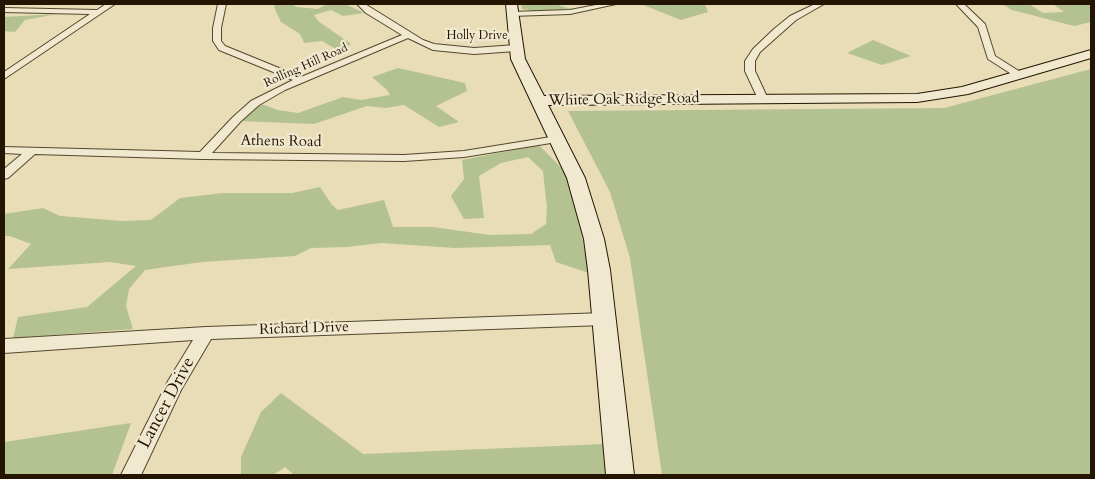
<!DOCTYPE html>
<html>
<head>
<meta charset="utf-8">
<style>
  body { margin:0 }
  #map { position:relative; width:1095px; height:479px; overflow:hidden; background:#e8ddb7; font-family:Cardo,serif }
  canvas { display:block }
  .frame { position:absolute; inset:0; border:5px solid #231501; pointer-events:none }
</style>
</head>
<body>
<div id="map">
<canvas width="1095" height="479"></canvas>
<div class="frame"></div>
</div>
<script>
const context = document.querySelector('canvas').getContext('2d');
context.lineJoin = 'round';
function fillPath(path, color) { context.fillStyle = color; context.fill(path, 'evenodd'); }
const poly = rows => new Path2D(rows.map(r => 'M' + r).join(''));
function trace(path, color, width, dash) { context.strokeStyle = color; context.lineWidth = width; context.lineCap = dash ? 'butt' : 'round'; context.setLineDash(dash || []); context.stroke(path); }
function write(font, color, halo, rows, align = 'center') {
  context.font = font + ' Cardo,serif'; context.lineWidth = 4.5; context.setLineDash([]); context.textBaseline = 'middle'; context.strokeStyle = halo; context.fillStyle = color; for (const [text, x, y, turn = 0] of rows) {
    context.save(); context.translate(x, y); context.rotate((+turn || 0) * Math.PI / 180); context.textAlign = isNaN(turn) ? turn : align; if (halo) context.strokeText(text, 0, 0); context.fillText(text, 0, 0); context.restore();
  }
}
fillPath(poly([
  [275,4,292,4,297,7,318,9,327,4,345,4,364,13,343,16,331,10,314,15,318,21,351,44,339,51,322,41,304,43,300,34,281,22,274,7],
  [521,4,554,4,572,9,536,11,522,9],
  [641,4,664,5,705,4,708,12,681,20],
  [1002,4,1029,4,1043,13,1064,12,1053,4,1091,4,1091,22,1074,26,1012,10],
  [57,14,25,20,15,32,4,31,4,17],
  [873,40,911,56,882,65,847,53],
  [398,68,465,83,467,91,436,106,459,122,439,127,404,105,386,108,367,106,314,124,239,121,261,104,278,110,298,113,343,97,361,100,390,95,387,90,372,77],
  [1091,69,1091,475,662,475,630,258,610,192,568,111,944,108],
  [539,145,569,176,578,215,589,273,556,262,550,245,455,248,381,243,346,247,311,248,295,256,202,262,145,270,129,289,126,306,133,329,13,338,18,317,87,307,136,266,110,262,8,269,31,244,10,236,4,236,4,214,43,208,60,216,122,221,151,220,180,198,223,193,292,193,320,187,332,205,338,210,384,200,393,227,433,227,490,235,531,234,546,224,547,208,543,171,528,157,501,163,479,176,484,218,464,219,451,196,464,179,462,160],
  [281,393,363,454,605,444,611,475,294,475,285,467,273,475,241,475,241,457,261,412],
  [131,423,112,475,4,475,4,442]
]), '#b3c290');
const street = poly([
  [106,4,115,4,4,79,4,72,90,14,4,12,4,8,97,10,106,4],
  [218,4,226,4,221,28,221,41,225,46,301,77,402,35,366,13,357,4,365,4,423,40,434,44,474,48,516,45,520,48,516,51,474,54,433,50,408,38,285,90,259,105,241,121,212,153,404,155,464,151,557,136,563,139,557,142,464,157,404,161,203,159,35,154,8,178,4,179,4,169,22,154,4,153,4,147,200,152,233,117,251,101,293,80,219,50,213,41,213,28,218,4],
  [601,4,616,4,570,14,511,16,507,14,511,12,570,10,601,4],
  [815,4,824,4,796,20,760,52,755,61,755,71,768,99,763,102,759,101,745,71,745,61,753,49,774,29,790,16,815,4],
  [956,4,964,4,985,24,995,56,1022,73,1022,77,1016,77,988,59,978,27,956,4],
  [604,313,610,315,612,319,610,323,604,325,211,339,181,390,141,475,121,475,168,381,193,340,4,353,4,339,206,327,604,313]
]);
const secondary = poly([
  [506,4,517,4,525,59,544,96,917,94,962,87,1091,50,1091,58,968,94,917,102,548,105,585,178,604,239,610,270,634,475,606,475,588,270,584,239,567,178,511,59,506,4]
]);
trace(street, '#54472e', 2);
trace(secondary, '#231501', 2);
fillPath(street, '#f0e9d0');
fillPath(secondary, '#f0e9d0');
write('12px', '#231501', '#f0e9d0', [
  ["Holly Drive",477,36],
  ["Rolling Hill Road",306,66,-24]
]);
write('15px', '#231501', '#f0e9d0', [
  ["White Oak Ridge Road",624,100,-1],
  ["Athens Road",281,142,1],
  ["Richard Drive",304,329,-2]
]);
write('18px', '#231501', '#f0e9d0', [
  ["Lancer Drive",167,403,-62]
]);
</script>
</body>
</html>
